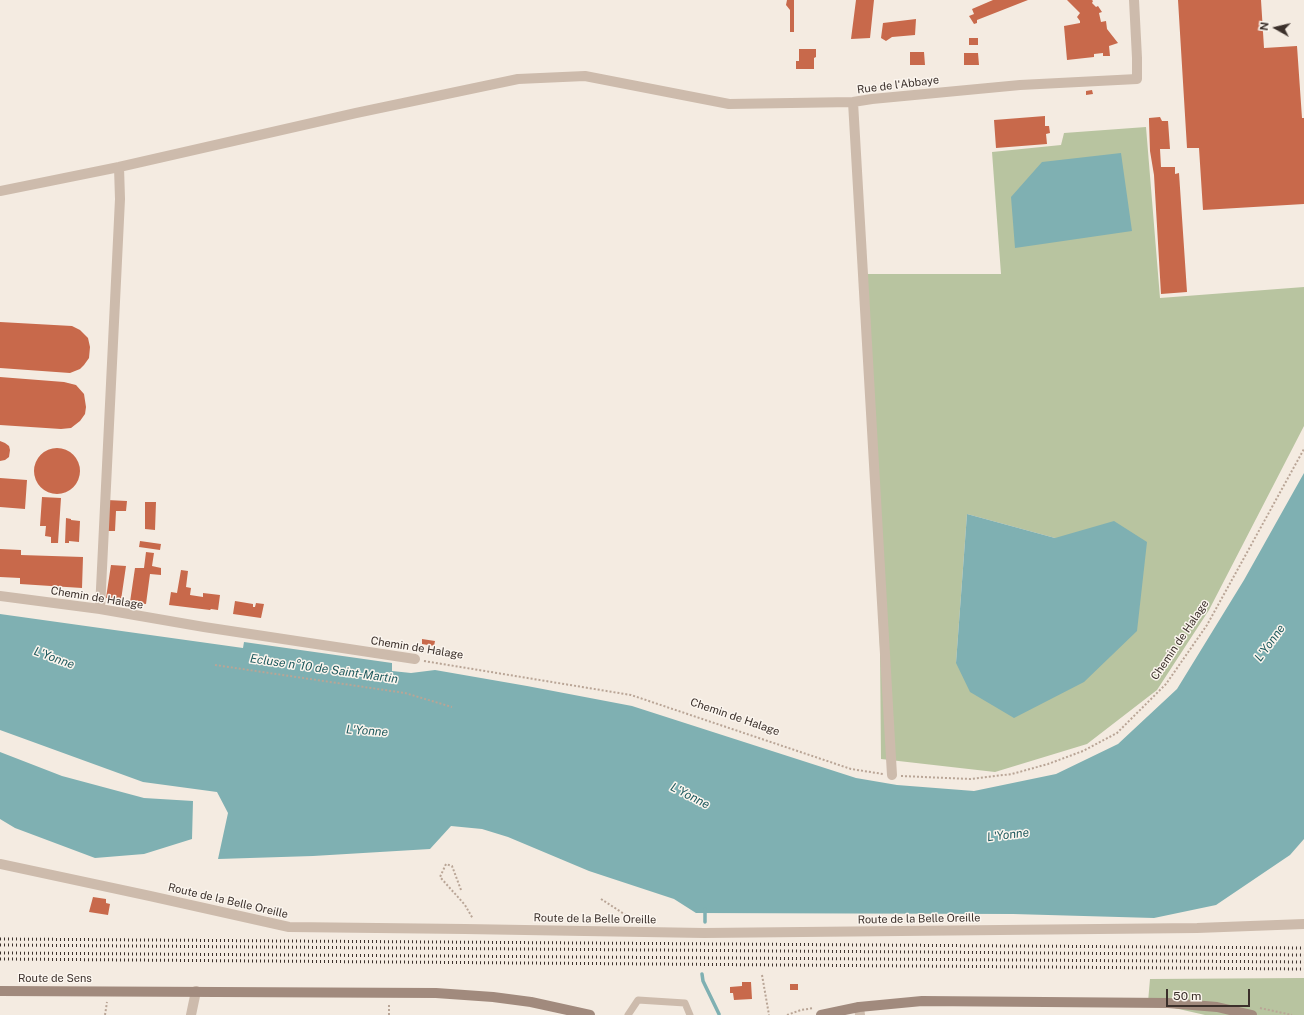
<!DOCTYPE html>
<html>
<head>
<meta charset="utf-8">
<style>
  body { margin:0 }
  #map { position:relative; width:1304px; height:1015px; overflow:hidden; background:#f4ebe1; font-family:"Public Sans",sans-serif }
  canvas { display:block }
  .north { position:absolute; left:1256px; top:8px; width:40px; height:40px; -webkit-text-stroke:3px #fbf5ee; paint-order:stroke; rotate:278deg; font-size:11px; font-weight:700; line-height:16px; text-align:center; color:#3b302b }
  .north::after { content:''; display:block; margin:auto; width:14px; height:18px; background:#3b302b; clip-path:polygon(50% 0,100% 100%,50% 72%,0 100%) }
  .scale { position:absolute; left:1166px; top:989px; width:84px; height:18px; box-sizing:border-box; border:2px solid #3b302b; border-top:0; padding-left:5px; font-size:12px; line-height:14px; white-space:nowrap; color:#3b302b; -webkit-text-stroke:3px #fbf5ee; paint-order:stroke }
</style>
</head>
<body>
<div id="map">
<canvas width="1304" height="1015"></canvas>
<div class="north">N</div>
<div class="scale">50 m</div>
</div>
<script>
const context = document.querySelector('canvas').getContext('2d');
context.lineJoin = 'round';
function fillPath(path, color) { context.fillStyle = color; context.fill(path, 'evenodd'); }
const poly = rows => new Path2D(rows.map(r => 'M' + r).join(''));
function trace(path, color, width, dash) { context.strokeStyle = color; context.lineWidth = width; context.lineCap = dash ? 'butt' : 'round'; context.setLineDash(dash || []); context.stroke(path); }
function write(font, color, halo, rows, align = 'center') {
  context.font = font + ' "Public Sans",sans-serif'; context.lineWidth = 3; context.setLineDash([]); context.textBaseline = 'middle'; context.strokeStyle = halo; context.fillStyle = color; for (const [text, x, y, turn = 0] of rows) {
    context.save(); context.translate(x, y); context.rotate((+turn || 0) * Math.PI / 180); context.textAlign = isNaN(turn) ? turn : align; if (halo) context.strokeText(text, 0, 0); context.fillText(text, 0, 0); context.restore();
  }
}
fillPath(poly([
  [1146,127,1160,298,1304,287,1304,426,1209,610,1157,690,1087,744,995,772,881,759,880,648,863,274,1001,274,992,152,1061,145,1064,133],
  [967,514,1055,538,956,663],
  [1304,978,1304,1015,1205,1015,1148,1002,1150,979]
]), '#b8c4a0');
fillPath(poly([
  [1121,153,1132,231,1015,248,1011,197,1042,162],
  [1304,473,1304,839,1290,855,1216,905,1154,918,1013,914,696,913,674,899,589,871,508,837,482,829,451,826,430,849,313,856,218,859,228,813,217,792,143,782,0,730,0,614,243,648,244,642,392,663,392,671,411,673,435,670,527,686,632,706,856,778,897,785,974,791,1056,774,1118,744,1177,689,1244,580],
  [967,514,1055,538,1114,521,1147,542,1137,631,1084,682,1014,718,970,692,956,663],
  [0,752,62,776,144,798,193,801,192,839,144,854,95,858,15,828,0,819]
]), '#7fb0b2');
trace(poly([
  [705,922,705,909],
  [702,974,703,981,719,1014]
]), '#7fb0b2', 3.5);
fillPath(poly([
  [787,0,794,0,794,32,790,32,790,10,786,5],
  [856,0,874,0,870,38,851,39],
  [993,0,1028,0,977,20,977,23,974,24,969,16,974,14,972,9],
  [1067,0,1092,0,1093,1,1092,3,1096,7,1098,6,1102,12,1099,13,1101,22,1106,21,1107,29,1118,43,1109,46,1110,56,1103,56,1103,53,1094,54,1094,57,1067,60,1064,26,1080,23,1080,21,1077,17,1080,13],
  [1178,0,1261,0,1264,48,1297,46,1302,118,1304,118,1304,204,1203,210,1199,148,1187,148],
  [916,19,915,35,892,37,886,41,881,38,883,23],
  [969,38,978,38,978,45,969,45],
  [799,49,816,49,816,57,814,58,814,69,796,69,796,61,799,61],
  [910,52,924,52,925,65,910,65],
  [964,53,978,53,979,65,964,65],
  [1092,90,1093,94,1086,95,1086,91],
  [1045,116,1045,126,1049,126,1050,133,1046,134,1047,144,996,148,994,120],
  [1160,117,1162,121,1168,121,1170,149,1160,149,1161,167,1175,167,1175,174,1179,173,1187,292,1161,294,1154,175,1150,151,1149,121,1149,118],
  [0,322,72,326,80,330,88,338,90,347,89,358,84,365,80,369,70,373,0,368],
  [0,377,64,382,76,385,84,394,86,407,85,414,80,421,71,428,61,429,0,425],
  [0,441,5,443,9,446,10,450,9,457,5,460,0,461],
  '34 471a23 23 0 1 1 46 0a23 23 0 1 1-46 0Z',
  [0,478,27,480,25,509,0,507],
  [42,497,61,498,58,543,51,543,51,537,45,536,46,526,40,526],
  [107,500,127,501,126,511,116,511,115,531,105,531],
  [145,502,156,502,155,530,145,529],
  [66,518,71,519,71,520,80,521,79,542,69,541,69,543,65,543],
  [140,541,161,544,160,550,139,547],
  [0,549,21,550,21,555,83,557,82,588,20,584,20,578,0,577],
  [146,552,154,553,152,566,161,568,161,575,150,574,146,604,130,602,135,568,144,568],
  [111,565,126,566,121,600,106,598],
  [181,570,188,571,186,587,191,588,190,595,203,597,203,593,220,595,218,610,211,609,210,610,169,605,171,592,177,593],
  [235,601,253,604,253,607,255,607,256,603,264,604,261,618,233,614],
  [422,639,435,641,434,646,422,644],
  [93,897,106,899,106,903,110,904,108,915,89,912],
  [742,982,751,982,752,999,734,1000,733,993,730,993,730,987,742,986],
  [790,984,798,984,798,990,790,990]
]), '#c8694b');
trace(poly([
  [424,661,631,695,851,769,883,774],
  [215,665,405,693,452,707],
  [901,776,970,779,1012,774,1048,764,1083,751,1117,733,1166,684,1207,625,1304,449],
  [461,890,452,866,446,864,440,877,465,905,473,919],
  [601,899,635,921],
  [762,975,769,1015],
  [1260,1008,1292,1015],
  [105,1015,107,1002],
  [389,1015,389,1003],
  [787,1015,801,1010,814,1008]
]), '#b9a596', 2, [2, 2]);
trace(poly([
  [628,1015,638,1000,685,1003,690,1015]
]), '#cdbbac', 7);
trace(poly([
  [853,102,892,775],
  [0,191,119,167,356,113,518,79,585,76,729,104,853,102,872,99,1020,85,1137,79,1137,58,1134,0],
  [0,596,100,609,204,627,415,659],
  [100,609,120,199,119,167],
  [0,864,150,896,289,927,465,929,704,933,1197,928,1304,924],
  [859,1007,860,1015],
  [191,1015,196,991]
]), '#cdbbac', 10);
trace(poly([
  [0,991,436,993,493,997,531,1002,590,1015],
  [821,1015,859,1007,922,1001,1168,1003,1217,1007,1252,1015]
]), '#a18a7d', 10);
trace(poly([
  [0,939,1304,948],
  [0,945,1304,955],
  [0,953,1304,962],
  [0,959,1304,969]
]), '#3b302b', 3, [1, 3]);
write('11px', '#3b302b', '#fbf5ee', [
  ["Rue de l'Abbaye",898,85,-7],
  ["Chemin de Halage",97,598,9],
  ["Chemin de Halage",1180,640,-56],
  ["Chemin de Halage",417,648,9],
  ["Chemin de Halage",735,717,19],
  ["Route de la Belle Oreille",228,901,13],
  ["Route de la Belle Oreille",595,919,1],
  ["Route de la Belle Oreille",919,919,-1],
  ["Route de Sens",55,979]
]);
write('italic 12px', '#1f5a5e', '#fbf5ee', [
  ["L'Yonne",1270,643,-54],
  ["L'Yonne",54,658,20],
  ["Ecluse n°10 de Saint-Martin",324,669,8],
  ["L'Yonne",367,731,4],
  ["L'Yonne",690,796,27],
  ["L'Yonne",1008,835,-7]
]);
</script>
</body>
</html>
